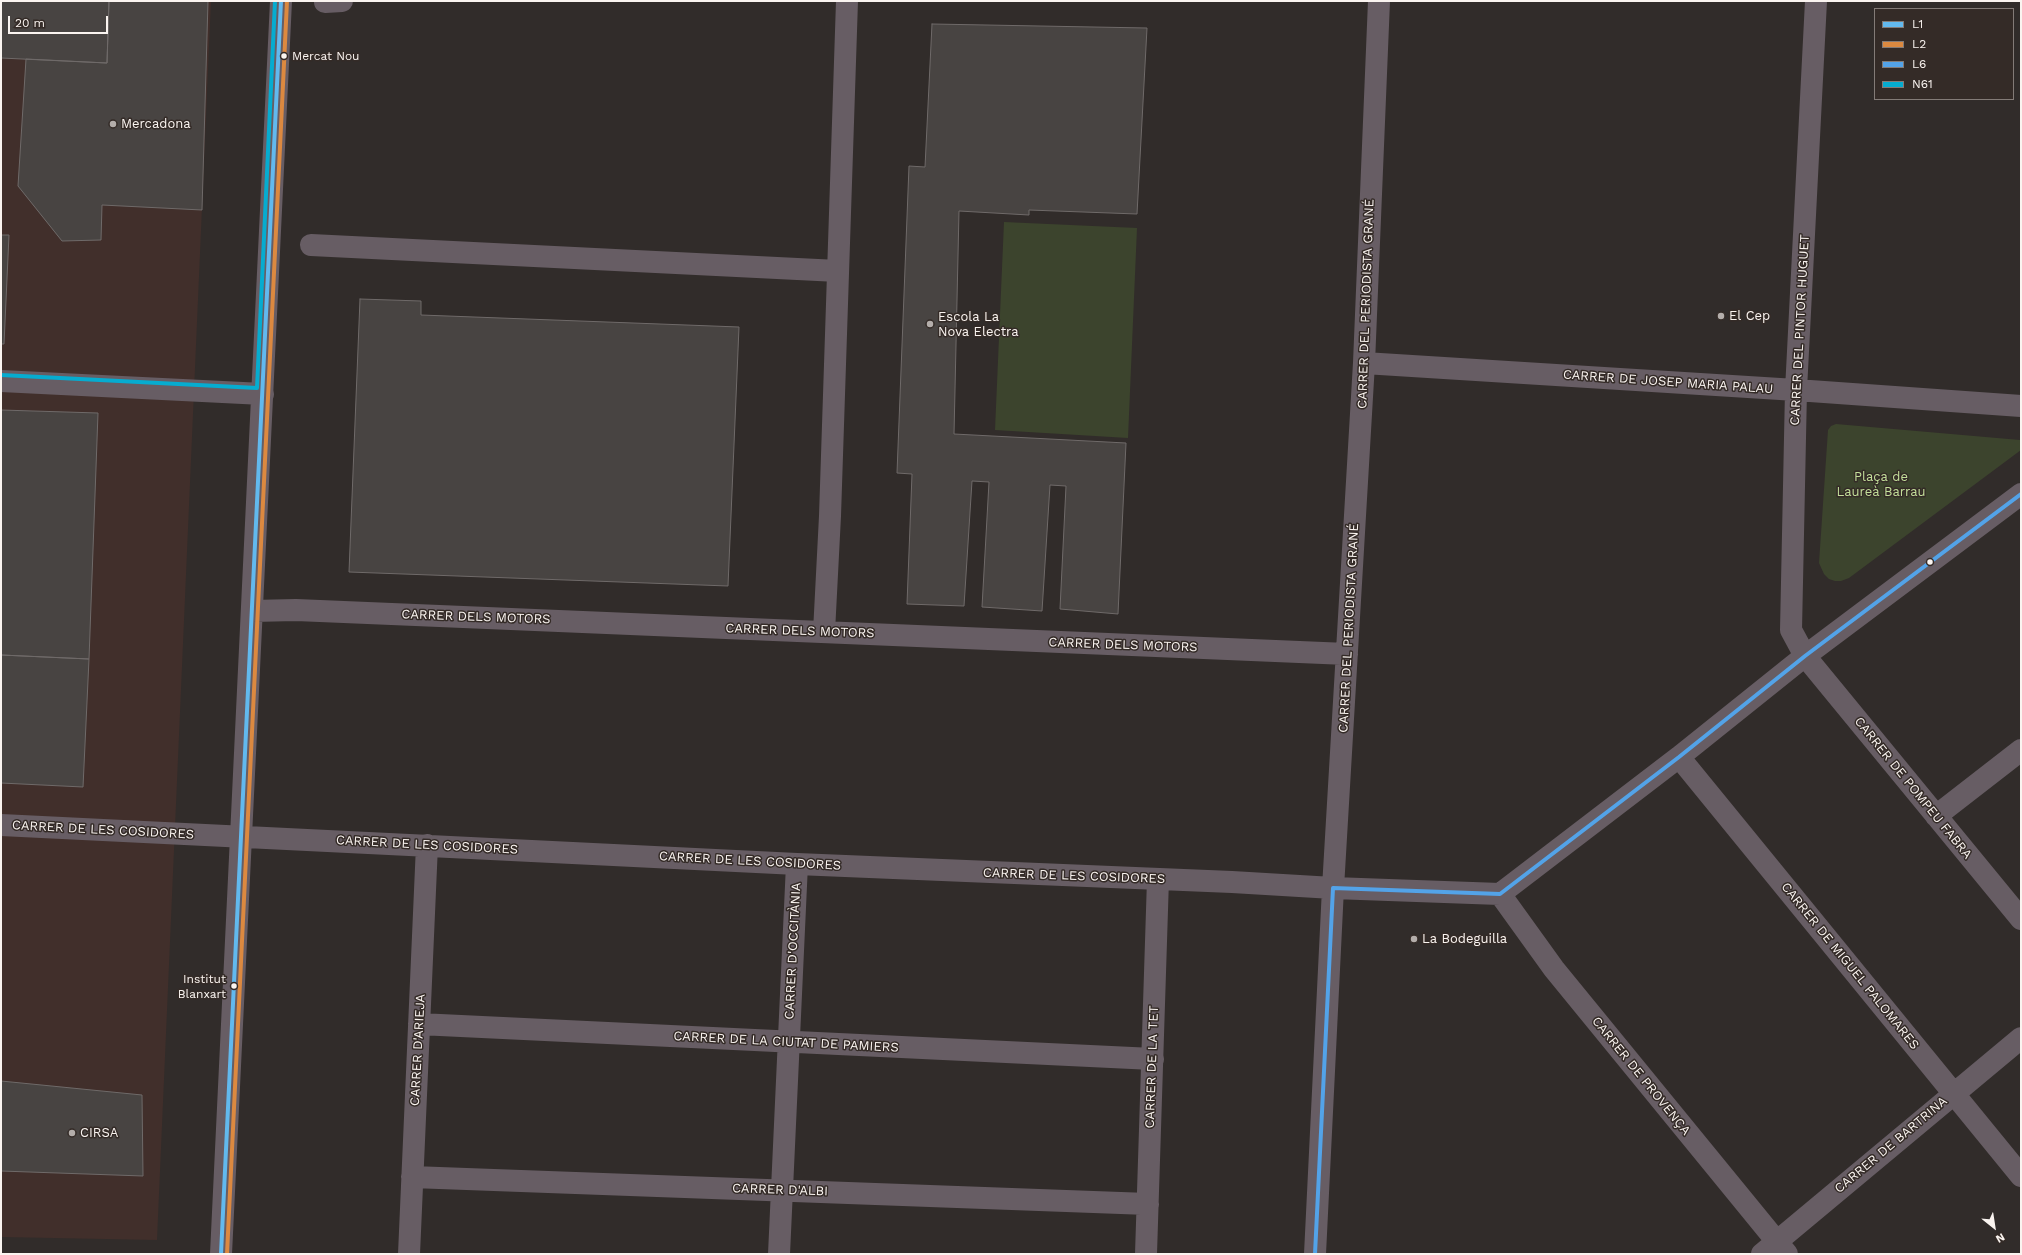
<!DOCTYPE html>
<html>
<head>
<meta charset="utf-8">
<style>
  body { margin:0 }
  #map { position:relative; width:2022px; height:1255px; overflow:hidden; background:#312c2a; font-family:"Work Sans",sans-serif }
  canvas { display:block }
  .frame { position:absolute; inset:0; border:2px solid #faf4f0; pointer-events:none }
  .legend { position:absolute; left:1874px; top:8px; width:140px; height:92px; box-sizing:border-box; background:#342b27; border:1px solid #837b77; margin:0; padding:5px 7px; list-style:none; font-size:12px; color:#faf4f0 }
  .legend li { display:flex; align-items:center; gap:8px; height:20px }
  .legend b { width:20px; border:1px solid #837b77 }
  .north { position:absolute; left:1974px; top:1207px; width:40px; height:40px; -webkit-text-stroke:3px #342b27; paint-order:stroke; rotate:150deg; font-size:11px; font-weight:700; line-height:16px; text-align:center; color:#faf4f0 }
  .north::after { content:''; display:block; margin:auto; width:14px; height:18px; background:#faf4f0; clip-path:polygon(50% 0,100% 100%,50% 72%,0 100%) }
  .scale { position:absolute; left:8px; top:16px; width:100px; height:18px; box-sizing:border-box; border:2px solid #faf4f0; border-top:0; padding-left:5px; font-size:12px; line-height:14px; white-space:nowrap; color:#faf4f0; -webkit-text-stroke:3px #342b27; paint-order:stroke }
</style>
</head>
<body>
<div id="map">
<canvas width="2022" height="1255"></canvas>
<div class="frame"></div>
<ul class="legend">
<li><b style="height:5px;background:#62b9ee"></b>L1</li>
<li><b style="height:5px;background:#dc8940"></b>L2</li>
<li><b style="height:5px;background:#53a3e8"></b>L6</li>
<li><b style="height:5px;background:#06acd0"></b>N61</li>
</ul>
<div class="north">N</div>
<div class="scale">20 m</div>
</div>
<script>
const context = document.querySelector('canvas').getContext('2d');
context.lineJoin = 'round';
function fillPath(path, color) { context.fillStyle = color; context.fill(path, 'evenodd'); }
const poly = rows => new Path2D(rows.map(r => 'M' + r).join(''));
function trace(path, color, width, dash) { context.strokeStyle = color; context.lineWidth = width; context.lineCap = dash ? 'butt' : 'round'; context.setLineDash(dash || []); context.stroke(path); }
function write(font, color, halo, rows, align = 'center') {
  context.font = font + ' "Work Sans",sans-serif'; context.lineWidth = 3; context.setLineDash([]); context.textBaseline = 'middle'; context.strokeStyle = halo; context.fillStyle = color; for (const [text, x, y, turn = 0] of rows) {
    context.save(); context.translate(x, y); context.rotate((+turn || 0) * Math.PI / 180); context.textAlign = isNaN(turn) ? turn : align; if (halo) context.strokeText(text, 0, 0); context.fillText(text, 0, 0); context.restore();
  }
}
fillPath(poly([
  [1,1,211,1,157,1240,1,1237]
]), '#412f2b');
fillPath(poly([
  [1004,222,1137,228,1128,438,995,430],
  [1836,424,2020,440,2021,450,1849,578,1841,581,1835,581,1829,579,1824,574,1819,563,1828,430,1831,426]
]), '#3c442d');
const building = poly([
  [1,1,109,1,107,63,1,58,1,1],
  [109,1,208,1,202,210,102,205,101,240,62,241,18,186,26,59,107,63,109,1],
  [932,24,1147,28,1137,214,1029,210,1029,215,959,211,954,434,1126,443,1118,614,1060,609,1066,486,1050,485,1042,611,982,607,989,482,972,481,964,606,907,604,912,474,897,473,909,166,925,167,932,24],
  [1,235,9,235,4,344,1,344,1,235],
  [360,299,421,301,421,315,739,327,728,586,349,572,360,299],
  [1,410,98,413,89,659,1,655,1,410],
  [1,655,89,659,83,787,1,783,1,655],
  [1,1081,142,1095,143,1176,1,1171,1,1081]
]);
fillPath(building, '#484442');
trace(building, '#6f6a69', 1);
trace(poly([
  [1816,1,1796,390,1791,630,1805,656,2021,919],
  [325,2,342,1],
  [311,245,838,271],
  [1364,363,1796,390,2021,406],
  [1,381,263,394],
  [252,611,296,610,1347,654],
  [824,632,830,516,847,1],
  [1679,757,2021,1176],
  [1936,816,2021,750],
  [1,825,797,864,1232,882,1333,888,1500,894],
  [1500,894,1679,757,1805,656,2021,494],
  [1500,894,1554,969,1787,1254],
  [419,1024,1153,1059],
  [412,1177,1148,1204],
  [221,1254,281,1],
  [409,1254,427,845],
  [779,1254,797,864],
  [1146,1254,1158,879],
  [1315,1254,1333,888,1364,363,1379,1],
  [1762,1254,2021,1038]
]), '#675d64', 22);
trace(poly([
  [221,1254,281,1]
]), '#62b9ee', 4);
trace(poly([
  [227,1254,287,1]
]), '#dc8940', 4);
trace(poly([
  [1315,1254,1333,888,1500,894,1679,757,1805,656,2021,494]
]), '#53a3e8', 4);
trace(poly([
  [1,375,257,388,275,1]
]), '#06acd0', 4);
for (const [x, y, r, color] of [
  [284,56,3.5,"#faf4f0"],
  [113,124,4,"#b4aeab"],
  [1721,316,4,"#b4aeab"],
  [930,324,4,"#b4aeab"],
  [1930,562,3.5,"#faf4f0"],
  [1414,939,4,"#b4aeab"],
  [234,986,3.5,"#faf4f0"],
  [72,1133,4,"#b4aeab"]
]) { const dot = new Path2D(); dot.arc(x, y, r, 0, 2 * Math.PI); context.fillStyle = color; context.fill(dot); trace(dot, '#342b27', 1.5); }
write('12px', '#faf4f0', '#342b27', [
  ["Mercat Nou",292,56],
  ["Institut",226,979,"right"],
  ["Blanxart",226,994,"right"]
], 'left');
write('13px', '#faf4f0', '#342b27', [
  ["Mercadona",121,124],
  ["El Cep",1729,316],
  ["Escola La",938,317],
  ["Nova Electra",938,332],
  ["La Bodeguilla",1422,939],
  ["CIRSA",80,1133]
], 'left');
write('13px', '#faf4f0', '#342b27', [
  ["CARRER DEL PERIODISTA GRANÉ",1366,304,-88],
  ["CARRER DEL PINTOR HUGUET",1800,330,-87],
  ["CARRER DE JOSEP MARIA PALAU",1668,382,4],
  ["CARRER DELS MOTORS",476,617,2],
  ["CARRER DEL PERIODISTA GRANÉ",1349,628,-87],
  ["CARRER DELS MOTORS",800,631,2],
  ["CARRER DELS MOTORS",1123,645,2],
  ["CARRER DE POMPEU FABRA",1913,788,51],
  ["CARRER DE LES COSIDORES",103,830,3],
  ["CARRER DE LES COSIDORES",427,845,3],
  ["CARRER DE LES COSIDORES",750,861,3],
  ["CARRER DE LES COSIDORES",1074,876,2],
  ["CARRER D'OCCITÀNIA",793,951,-87],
  ["CARRER DE MIGUEL PALOMARES",1850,966,51],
  ["CARRER DE LA CIUTAT DE PAMIERS",786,1042,3],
  ["CARRER D'ARIEJA",418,1050,-87],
  ["CARRER DE LA TET",1152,1067,-88],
  ["CARRER DE PROVENÇA",1641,1076,51],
  ["CARRER DE BARTRINA",1891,1145,-40],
  ["CARRER D'ALBI",780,1190,2]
]);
write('13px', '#c3df9a', '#342b27', [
  ["Plaça de",1881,477],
  ["Laureà Barrau",1881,492]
]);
</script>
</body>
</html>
